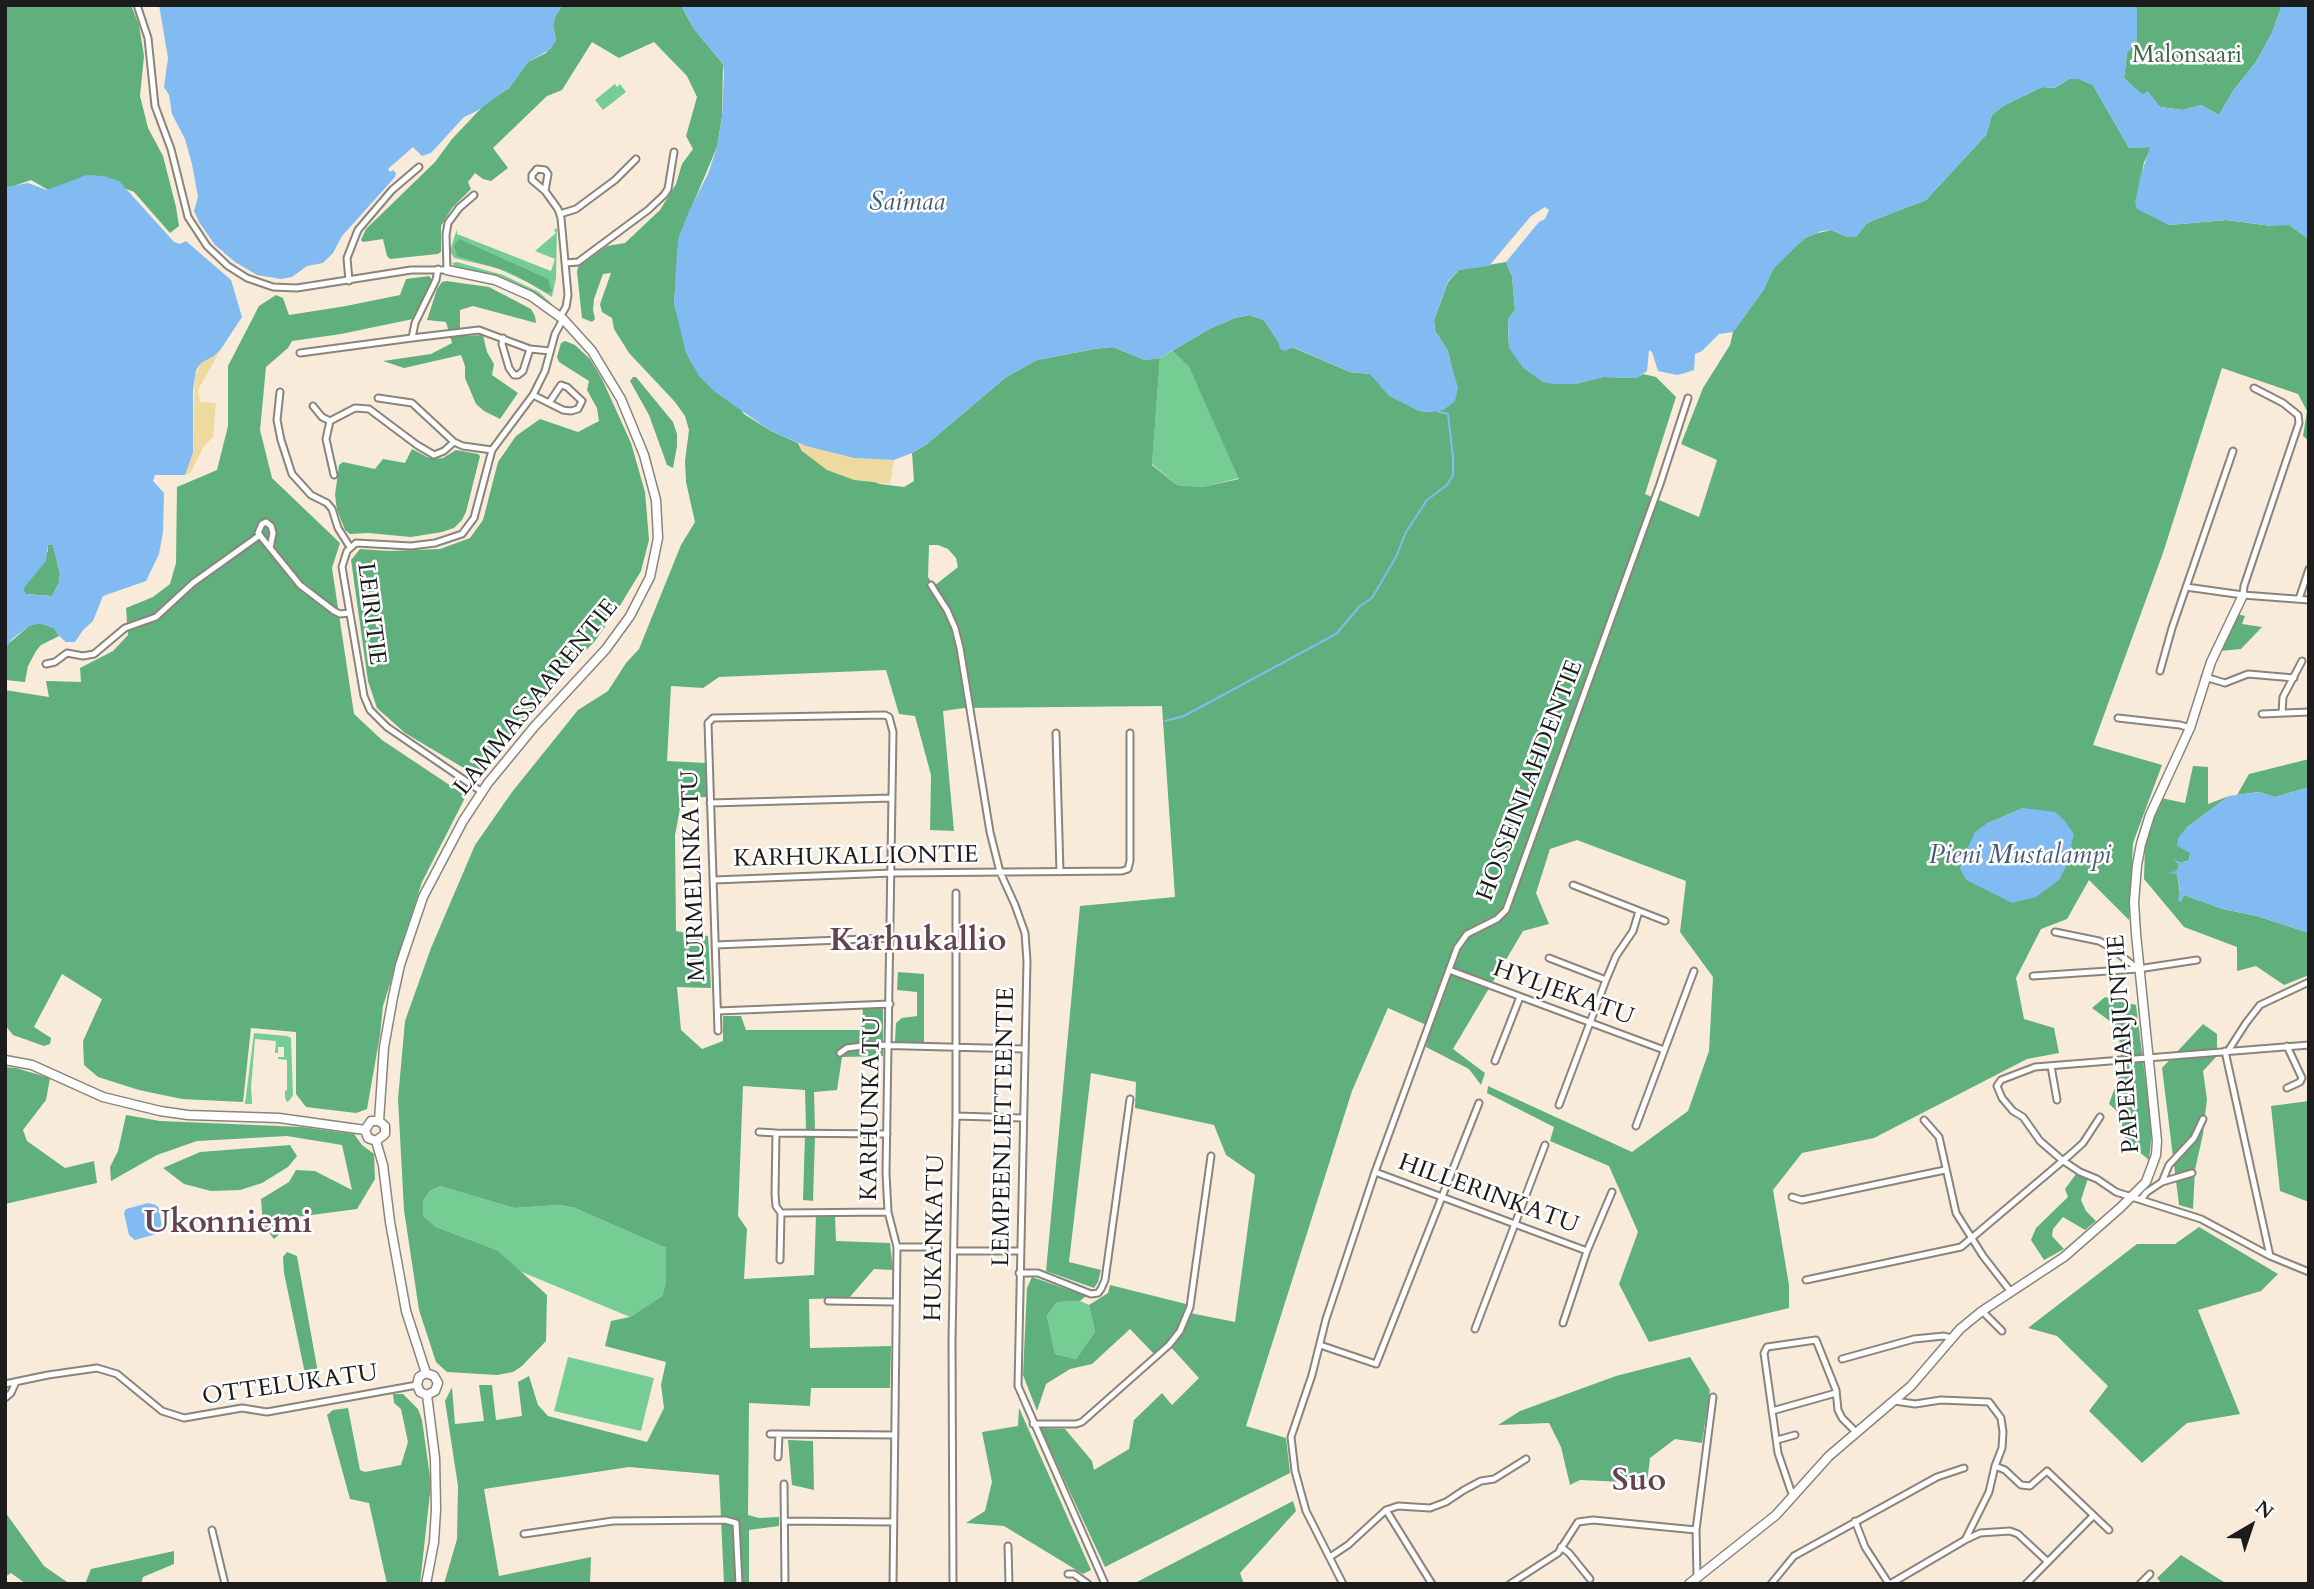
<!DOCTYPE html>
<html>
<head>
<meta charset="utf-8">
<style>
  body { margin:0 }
  #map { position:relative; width:2314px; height:1589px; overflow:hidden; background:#f8ebda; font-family:Cardo,serif }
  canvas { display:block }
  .frame { position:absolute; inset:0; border:7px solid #1c1c1c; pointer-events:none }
  .north { position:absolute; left:2216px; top:1491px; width:70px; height:70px; -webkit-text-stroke:5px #fff; paint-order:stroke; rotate:39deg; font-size:19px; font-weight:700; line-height:28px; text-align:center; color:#1c1c1c }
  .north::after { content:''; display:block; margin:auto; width:24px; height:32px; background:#1c1c1c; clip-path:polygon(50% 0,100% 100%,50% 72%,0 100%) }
</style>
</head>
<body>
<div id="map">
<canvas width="2314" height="1589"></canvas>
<div class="frame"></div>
<div class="north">N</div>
</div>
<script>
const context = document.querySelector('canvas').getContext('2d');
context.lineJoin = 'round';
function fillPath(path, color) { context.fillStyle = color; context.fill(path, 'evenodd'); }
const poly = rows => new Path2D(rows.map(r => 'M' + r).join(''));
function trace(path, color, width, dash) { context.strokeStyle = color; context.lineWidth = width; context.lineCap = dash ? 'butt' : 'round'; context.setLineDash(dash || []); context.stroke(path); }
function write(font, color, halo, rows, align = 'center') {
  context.font = font + ' Cardo,serif'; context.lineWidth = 5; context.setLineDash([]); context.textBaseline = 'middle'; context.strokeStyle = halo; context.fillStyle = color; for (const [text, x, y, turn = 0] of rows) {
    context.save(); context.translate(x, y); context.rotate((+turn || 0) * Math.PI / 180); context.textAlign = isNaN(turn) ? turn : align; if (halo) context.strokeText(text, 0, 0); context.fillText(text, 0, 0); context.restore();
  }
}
fillPath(poly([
  [615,84,617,87,620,84,626,92,603,110,595,100],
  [557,228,556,278,552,297,527,282,497,268,454,258,450,251,457,229,457,234,551,271,555,259,535,251,556,233,554,230],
  [457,262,503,275,539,292,552,304,551,306,523,288,502,279,454,266,452,263],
  [1172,351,1189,367,1240,478,1202,487,1177,485,1152,464,1160,358],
  [254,1033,287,1036,291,1038,293,1095,289,1101,287,1102,285,1098,285,1091,287,1090,287,1060,278,1059,278,1057,284,1057,284,1047,278,1047,278,1053,275,1053,276,1041,255,1039,251,1088,252,1100,252,1104,245,1104],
  [440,1186,514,1208,559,1205,575,1208,666,1248,666,1282,662,1296,630,1317,517,1270,497,1250,436,1227,423,1216,423,1201,430,1191],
  [1080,1301,1089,1305,1095,1332,1076,1359,1055,1354,1047,1316,1057,1302],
  [568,1357,654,1378,641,1431,554,1411]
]), '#75cd93');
fillPath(poly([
  [5,5,131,5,139,25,144,56,140,96,148,128,163,156,176,207,179,226,170,233,134,192,96,177,50,191,31,180,5,189],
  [562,5,681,5,694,29,723,64,722,117,717,147,679,237,674,304,744,414,771,431,798,443,802,451,880,484,904,487,914,481,912,453,927,444,1006,377,1037,360,1094,349,1113,347,1145,360,1160,358,1152,465,1177,485,1202,487,1239,479,1189,367,1172,351,1209,329,1235,318,1249,315,1264,320,1278,341,1350,372,1370,374,1405,403,1419,411,1429,412,1445,409,1450,359,1447,349,1435,331,1434,320,1448,282,1459,270,1506,262,1512,276,1515,310,1509,318,1508,324,1509,348,1575,384,1603,377,1636,378,1643,374,1656,377,1676,397,1645,494,1699,517,1717,460,1681,444,1703,388,1730,345,1733,332,1764,289,1773,269,1787,254,1805,238,1814,234,1831,230,1848,237,1856,237,1866,224,1874,220,1926,200,1986,135,1992,115,2003,106,2042,87,2055,88,2069,79,2079,79,2093,85,2129,148,2150,147,2151,149,2144,162,2136,203,2169,225,2226,220,2272,226,2281,224,2289,225,2309,239,2309,441,2303,436,2307,411,2298,394,2222,368,2163,553,2093,745,2162,765,2133,843,2129,920,2089,880,2067,919,2041,929,2016,978,2024,1019,2054,1028,2059,1053,2027,1059,1874,1138,1802,1153,1773,1190,1789,1285,1789,1308,1649,1342,1619,1284,1638,1232,1609,1166,1550,1141,1554,1127,1487,1093,1488,1086,1632,1152,1688,1111,1709,1051,1713,977,1680,932,1686,881,1577,840,1550,849,1536,893,1549,924,1523,931,1453,1049,1485,1073,1481,1085,1469,1069,1426,1047,1431,1027,1388,1008,1352,1091,1246,1426,1286,1438,1290,1473,1105,1567,1040,1428,1065,1429,1092,1461,1094,1470,1129,1449,1134,1420,1162,1393,1172,1405,1199,1378,1167,1343,1154,1354,1130,1329,1092,1364,1070,1369,1046,1384,1037,1411,1023,1375,1027,1288,1032,1277,1086,1296,1080,1301,1057,1302,1047,1316,1055,1354,1076,1359,1095,1332,1089,1305,1108,1293,1110,1285,1186,1304,1185,1312,1235,1322,1255,1175,1226,1155,1214,1125,1135,1108,1136,1082,1091,1073,1069,1262,1101,1270,1098,1282,1094,1288,1046,1271,1080,906,1175,897,1162,706,964,708,943,711,954,831,930,830,931,775,915,716,899,714,886,670,719,677,703,688,671,686,667,761,706,763,707,797,682,798,675,835,676,931,708,936,711,988,677,987,681,1030,702,1049,723,1041,723,1016,741,1016,746,1030,861,1030,863,1009,883,1009,883,1056,842,1057,837,1090,814,1092,815,1129,806,1129,805,1090,743,1086,738,1216,747,1229,744,1279,814,1275,816,1215,835,1216,836,1241,890,1243,893,1270,874,1269,849,1298,809,1299,810,1348,891,1346,890,1388,811,1388,810,1406,749,1403,748,1515,759,1518,779,1517,779,1526,749,1530,749,1584,724,1584,719,1475,629,1467,484,1489,499,1576,591,1557,590,1584,444,1584,457,1539,458,1486,445,1401,452,1387,455,1424,484,1421,479,1385,492,1385,496,1420,522,1416,518,1382,529,1376,538,1405,548,1416,647,1442,664,1408,661,1385,666,1362,605,1346,611,1321,630,1317,662,1296,666,1282,666,1248,575,1208,559,1205,514,1208,440,1186,430,1191,423,1201,423,1216,436,1227,497,1250,547,1295,546,1341,522,1366,513,1372,497,1375,447,1372,436,1362,419,1310,404,1210,398,1099,405,1021,431,948,475,845,512,792,578,710,608,691,626,663,639,649,681,545,695,522,686,482,685,461,689,430,685,416,675,402,629,353,614,329,612,318,602,312,600,304,611,273,603,274,594,299,593,310,595,319,592,322,582,318,577,272,578,267,607,246,625,243,660,210,676,184,682,164,693,149,686,136,697,97,687,76,654,42,619,58,592,42,562,90,547,96,493,148,508,168,491,181,483,179,475,173,468,182,471,189,452,208,441,226,441,252,438,254,390,259,387,256,383,239,363,242,361,240,366,229,435,162,452,139,487,102,509,88,528,62,546,53,556,40,553,26,555,17],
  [929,545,938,545,948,549,956,558,958,567,934,586,928,577],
  [2023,808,2072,848,2059,880,1986,824],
  [2137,5,2282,5,2272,33,2256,62,2233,91,2219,115,2201,105,2183,110,2160,107,2148,92,2142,95,2124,78,2127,53,2137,40],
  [459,239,548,279,552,291,548,293,509,272,457,256,454,246],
  [429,276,432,279,413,319,341,334,292,341,288,348,266,367,260,430,272,478,340,543,332,568,354,714,382,740,466,796,422,882,383,1006,380,1035,367,1109,356,1113,306,1107,296,1094,296,1032,251,1028,243,1102,182,1099,139,1090,98,1077,84,1065,83,1041,102,999,62,974,34,1027,51,1038,50,1044,44,1046,13,1035,5,1025,5,690,49,697,46,681,81,682,80,668,113,651,128,635,126,608,153,597,170,584,176,563,177,487,217,470,228,426,228,366,259,306,276,295,283,298,289,315,346,306,400,295,406,279],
  [446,281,489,287,531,309,535,316,536,323,473,306,460,310,460,336,483,335,487,352,494,364,492,375,518,393,500,419,484,411,476,404,465,378,465,366,461,355,404,368,383,361,431,354,452,343,446,322,427,320,437,289,442,282],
  [565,341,575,345,590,359,602,379,631,443,645,492,649,540,641,571,621,604,595,641,519,722,477,776,405,733,377,708,368,681,351,560,360,549,389,551,440,549,470,538,483,520,498,462,516,436,540,419,578,432,599,421,597,408,587,390,589,381,559,362,557,357,561,343],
  [633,377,636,377,673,422,677,434,677,446,673,468,667,465,649,415,630,381],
  [412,449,427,457,436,459,443,458,456,450,478,454,480,456,466,512,462,520,454,528,442,532,411,537,368,533,350,534,345,530,337,510,335,495,339,465,343,462,375,469,383,459,405,463],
  [48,545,53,545,60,574,59,583,52,596,25,594,23,589,48,551],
  [2237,614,2245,616,2242,624,2262,627,2241,649,2219,651],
  [39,623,54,628,59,636,41,645,36,651,28,666,25,682,5,680,5,650,8,644,29,626],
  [2309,759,2309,787,2275,797,2259,792,2237,795,2249,774],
  [2193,766,2208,767,2208,804,2229,796,2186,828,2190,854,2189,860,2181,863,2177,861,2179,865,2177,871,2173,873,2177,873,2181,901,2184,895,2223,909,2257,916,2309,933,2309,975,2284,985,2256,966,2237,971,2237,947,2184,927,2144,879,2145,845,2151,821,2161,798,2185,803],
  [898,972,924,974,924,1042,895,1042,896,1023,902,1018,917,1016,917,992,897,990],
  [2105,997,2136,1005,2152,1132,2149,1160,2126,1141,2119,1113,2109,1104,2122,1067,2118,1027,2092,1008],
  [2203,1024,2217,1034,2217,1056,2203,1071,2207,1099,2203,1134,2195,1170,2193,1209,2179,1205,2162,1068],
  [5,1067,16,1068,50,1078,46,1100,23,1130,27,1141,65,1168,94,1161,97,1183,5,1204],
  [2309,1101,2309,1202,2280,1191,2271,1106],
  [126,1115,160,1121,302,1127,354,1134,362,1145,374,1154,375,1179,357,1209,281,1219,281,1233,274,1239,263,1225,261,1199,289,1182,296,1170,315,1171,352,1190,342,1145,287,1136,197,1141,157,1155,111,1181,110,1167,118,1151],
  [805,1135,815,1136,813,1201,803,1200],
  [290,1145,297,1156,288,1167,262,1183,240,1190,211,1191,184,1184,163,1168,200,1152],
  [2076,1174,2088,1178,2081,1200,2086,1211,2096,1221,2085,1230,2063,1217,2053,1229,2052,1236,2064,1249,2044,1260,2031,1240,2036,1228,2068,1197,2065,1189],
  [2199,1227,2278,1274,2261,1291,2198,1310,2240,1414,2187,1423,2142,1463,2089,1411,2108,1386,2057,1336,2028,1328,2137,1244,2175,1244],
  [287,1252,297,1256,320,1384,320,1388,315,1389,311,1389,307,1383,284,1273,283,1257],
  [1690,1357,1710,1390,1702,1443,1675,1439,1650,1458,1647,1483,1580,1480,1570,1485,1561,1447,1549,1423,1498,1425,1520,1411,1616,1376],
  [393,1394,403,1394,418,1409,422,1420,431,1484,420,1584,387,1584,369,1503,350,1499,327,1415,333,1410,348,1408,360,1470,365,1472,401,1465,408,1442,401,1409,394,1403],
  [1019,1408,1091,1570,1083,1574,1004,1526,966,1523,985,1511,992,1482,982,1432,1018,1426],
  [788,1440,813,1441,814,1490,792,1485],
  [1293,1501,1296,1511,1240,1573,1244,1584,1133,1584],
  [5,1512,44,1566,70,1584,26,1584,11,1573,5,1577],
  [174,1551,174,1564,143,1577,141,1584,85,1584,91,1569],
  [2181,1555,2227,1584,2162,1584,2157,1578]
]), '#60b07d');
fillPath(poly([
  [221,349,198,390,200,402,216,403,213,437,204,446,191,472,185,475,193,453,195,376,201,363,214,356],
  [798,443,854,458,894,460,890,484,854,480,827,470,802,451]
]), '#eeda9e');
fillPath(poly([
  [159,5,562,5,555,17,553,26,556,40,551,49,528,62,509,88,477,111,464,117,431,153,422,156,413,147,388,169,390,172,393,170,396,173,395,177,342,236,333,253,323,263,307,266,292,277,281,279,257,275,235,262,215,245,199,222,194,211,198,197,192,164,185,139,172,114,169,95,164,87,168,58],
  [681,5,2137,5,2137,40,2127,53,2124,78,2142,94,2148,92,2160,107,2183,110,2201,105,2219,115,2233,91,2256,62,2272,33,2282,5,2309,5,2309,239,2289,225,2272,226,2226,220,2169,225,2137,209,2135,203,2140,178,2150,147,2129,148,2093,85,2079,79,2069,79,2055,88,2042,87,2003,106,1992,115,1986,135,1926,200,1874,220,1866,224,1856,237,1848,237,1831,230,1822,231,1805,238,1773,269,1764,289,1733,332,1719,334,1702,351,1695,354,1694,370,1685,373,1677,375,1658,371,1652,352,1649,350,1647,371,1636,378,1603,377,1575,384,1554,384,1543,382,1523,368,1509,348,1508,324,1509,318,1515,310,1512,276,1506,262,1539,222,1545,219,1549,210,1545,207,1531,216,1489,266,1459,270,1448,281,1434,320,1435,331,1447,349,1458,388,1455,401,1445,409,1429,412,1419,411,1389,396,1370,374,1350,372,1293,347,1285,351,1280,349,1278,341,1264,320,1249,315,1235,318,1209,329,1160,358,1145,360,1113,347,1094,349,1037,360,1006,377,927,444,912,453,894,460,854,458,806,446,771,431,715,392,699,376,686,353,674,304,677,250,679,237,689,211,708,174,717,147,722,117,724,73,723,64,694,29],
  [87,175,103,176,119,181,174,242,180,244,186,241,231,280,242,317,221,349,214,356,201,363,196,370,193,390,193,453,185,475,155,475,153,481,164,493,163,532,159,554,146,581,103,596,93,621,83,630,75,642,66,642,59,636,54,628,39,623,29,626,12,639,5,650,5,187,28,183,47,190],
  [48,545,53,545,60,574,59,583,52,596,25,594,23,589,46,561],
  [2309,787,2309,933,2257,916,2223,909,2184,895,2181,902,2178,900,2180,890,2177,874,2168,873,2177,871,2179,865,2172,858,2181,863,2189,860,2190,853,2177,846,2178,838,2186,828,2229,796,2259,792,2275,797],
  [2023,808,2055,812,2064,820,2074,834,2066,867,2059,880,2036,897,2012,903,1966,880,1960,869,1962,861,1975,832,1986,824],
  [148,1203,156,1205,159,1208,162,1229,160,1233,135,1240,129,1235,124,1213,126,1209]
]), '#82baf2');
trace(poly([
  [1165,721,1184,716,1336,634,1360,606,1372,598,1396,557,1406,532,1427,500,1447,485,1453,475,1453,457,1448,414,1437,411]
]), '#82baf2', 2);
const street = poly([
  [137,5,148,38,155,106,171,149,188,217,207,246,228,266,247,278,273,287,297,288,411,270,447,270,446,235,448,223,459,208,474,195],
  [545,191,548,174,545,170,537,169,532,175,532,180,545,191,558,209,561,218,568,295,566,307,560,317],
  [560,214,576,209,615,180,636,159],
  [565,263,578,262,648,210,664,195,668,189,674,152],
  [349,281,347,258,358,230,392,190,419,167],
  [412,338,479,330,530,349,550,351],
  [503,338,502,344,509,368,514,375,518,375,523,371,530,349],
  [300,353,412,338,415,323,436,280,438,269],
  [280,392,277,420,281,440,292,474,311,495,327,503,332,509,338,528,350,547],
  [533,395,563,410,571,411,578,409,582,401,567,387,561,385,549,403],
  [378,398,412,403,454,442,463,446,492,450,533,395,545,371,555,334,563,319],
  [313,406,322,417,330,421,355,408,369,409,417,445,434,455,444,451,454,442],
  [330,421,326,439,334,475],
  [270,548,273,533,271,526,266,522,262,524,258,533,300,585,334,611,340,614,349,613],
  [931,585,947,610,955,628,960,648,990,832,1000,872,1015,905,1025,933,1027,961,1018,1386,1105,1584],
  [2186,587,2243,595,2309,600],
  [2243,595,2244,586,2299,423,2298,415,2283,403,2254,388],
  [2299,599,2309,569],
  [46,664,55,662,67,653,83,656,94,654,125,628,156,617,193,583,260,535],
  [2160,671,2172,628,2233,451],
  [2205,677,2225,683,2248,674,2294,678],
  [2282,713,2283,697,2302,661],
  [2262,714,2309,712],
  [2118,718,2180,725,2190,728],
  [1056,733,1060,872],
  [482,792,387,727,370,710,364,696,342,567,347,551,356,543,411,546,435,543,462,534,474,518,492,450],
  [710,803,892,798],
  [714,880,892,873,1122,871,1128,869,1130,861,1130,733],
  [1573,885,1665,921],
  [2055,932,2099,941,2110,947,2138,969],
  [715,945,891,938],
  [1549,958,1606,980],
  [1449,970,1664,1050],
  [2033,976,2138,969,2197,960],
  [718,1011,890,1004],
  [718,1031,708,723,713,718,885,715,889,717,893,732,886,1173,888,1212,897,1247,893,1584],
  [2309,1045,2035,1067,2001,1080,1997,1086,2002,1098,2013,1111,2023,1117,2040,1141,2062,1160,2080,1172,2097,1179,2116,1192,2201,1219,2270,1256,2309,1272],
  [2225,1051,2270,1256],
  [2228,1051,2246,1023,2260,1005,2309,982],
  [840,1053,847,1048,870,1045,1024,1049],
  [1495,1061,1520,997],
  [2051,1066,2057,1100],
  [2287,1088,2300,1082,2302,1078,2287,1046],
  [1559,1105,1606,980,1616,956,1633,931,1639,911],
  [956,1116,1023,1118],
  [1924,1120,1939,1137,1956,1213,1983,1256,2011,1292],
  [1636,1126,1694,971],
  [759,1132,776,1133],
  [1375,1172,1587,1251],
  [2162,1182,2169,1165,2194,1138,2203,1119],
  [1792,1197,1802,1200,1945,1170],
  [2141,1199,2147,1192,2162,1182,2192,1173],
  [781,1213,776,1206,775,1194,776,1133,887,1134],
  [897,1247,928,1247,929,1251],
  [954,1251,1020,1251],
  [780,1260,781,1213,888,1212],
  [1019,1273,1038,1273,1091,1294,1098,1293,1101,1289,1105,1280,1130,1099],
  [1806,1280,1961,1247,2072,1153,2083,1143,2100,1117],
  [828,1301,896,1302],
  [1982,1311,2002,1331],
  [1563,1323,1587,1251,1612,1192],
  [1475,1329,1545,1145],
  [1320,1345,1376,1364,1479,1103],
  [1842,1359,1914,1339,1944,1336,1951,1338],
  [5,1384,48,1375,97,1368,117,1374,162,1411,184,1418,242,1408,267,1412,417,1385],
  [5,1398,11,1393,16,1382],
  [1895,1401,1915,1404,1941,1400,1989,1402,2001,1418,2003,1432,2002,1448,1995,1466,2005,1470,2021,1485,2030,1486,2047,1471,2109,1530],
  [1772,1411,1836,1393],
  [1033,1424,1076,1424,1082,1422,1169,1345,1180,1331,1190,1307,1211,1156],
  [770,1434,895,1435],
  [1777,1440,1795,1435],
  [778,1457,779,1434],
  [784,1484,785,1584],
  [1792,1494,1778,1453,1764,1353,1767,1347,1816,1340,1836,1390,1838,1410,1842,1418,1857,1433],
  [1386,1510,1432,1584],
  [785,1521,893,1522],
  [1855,1521,1865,1547,1889,1584],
  [212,1530,225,1584],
  [524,1534,613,1521,725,1520,736,1523,739,1584],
  [1965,1540,1989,1492,1995,1466],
  [1008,1546,1009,1584],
  [1561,1547,1569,1553,1590,1579],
  [1330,1557,1348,1545,1386,1510,1398,1506,1430,1508,1446,1502,1464,1490,1481,1481,1494,1479,1526,1459],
  [1068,1574,1074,1574,1088,1584],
  [1697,1577,1696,1530,1713,1397],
  [953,1584,952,1341,956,1116,956,893],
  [1343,1584,1306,1511,1295,1471,1291,1437,1312,1375,1326,1319,1375,1172,1457,948,1467,934,1497,919,1506,910,1660,484,1688,398],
  [1510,1584,1558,1553,1578,1522,1593,1520,1696,1530],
  [1771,1584,1794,1556,1937,1477,1964,1468],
  [1890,1584,1965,1540,1980,1533,2010,1531,2018,1534,2048,1562],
  [2026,1584,2093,1516],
  [2140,1584,2150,1574]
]);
const secondary = poly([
  [5,1060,32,1065,103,1097,160,1111,188,1115,279,1118,365,1130],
  [379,1121,384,1047,393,997,400,965,423,897,463,821,488,783,534,727,606,649,630,616,650,577,658,538,656,500,644,455,621,399,592,351,563,319,531,296,495,280,447,270],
  [376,1141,383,1165,390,1222,406,1311,426,1373],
  [376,1141,368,1138,365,1130,371,1121,379,1121],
  [376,1141,385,1134,385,1126,379,1121],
  [426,1373,434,1376,438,1383,435,1391,427,1395],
  [426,1373,419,1377,417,1385,420,1392,427,1395],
  [426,1584,434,1542,436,1509,435,1458,427,1395],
  [1689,1584,1776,1515,1829,1456,1911,1386,1960,1329,1982,1311,2064,1257,2120,1208,2146,1182,2156,1155,2157,1141,2136,934,2134,902,2137,865,2141,844,2150,815,2190,728,2211,662,2243,595]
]);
trace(street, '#8a847b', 9);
trace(secondary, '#8a847b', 11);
trace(street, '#fff', 5);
trace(secondary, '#fff', 8);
write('24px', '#40634c', '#fff', [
  ["Malonsaari",2187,56]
]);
write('24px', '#1c1c1c', '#fff', [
  ["LEIRITIE",370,614,83],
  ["LAMMASSAARENTIE",537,698,-51],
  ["HOSSEINLAHDENTIE",1531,781,-69],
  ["KARHUKALLIONTIE",856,858,-1],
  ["MURMELINKATU",695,876,-92],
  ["HYLJEKATU",1563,994,20],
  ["PAPERHARJUNTIE",2125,1044,-94],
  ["KARHUNKATU",872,1109,-89],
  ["LEMPEENLIETTEENTIE",1005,1127,-89],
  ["HILLERINKATU",1488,1195,20],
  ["HUKANKATU",936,1238,-89],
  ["OTTELUKATU",290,1386,-8]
]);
write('italic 26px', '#455b72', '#fff', [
  ["Saimaa",907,204],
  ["Pieni Mustalampi",2020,857]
]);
write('bold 32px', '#61444e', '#fff', [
  ["Karhukallio",918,943],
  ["Ukonniemi",228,1225],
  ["Suo",1639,1483]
]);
</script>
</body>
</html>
